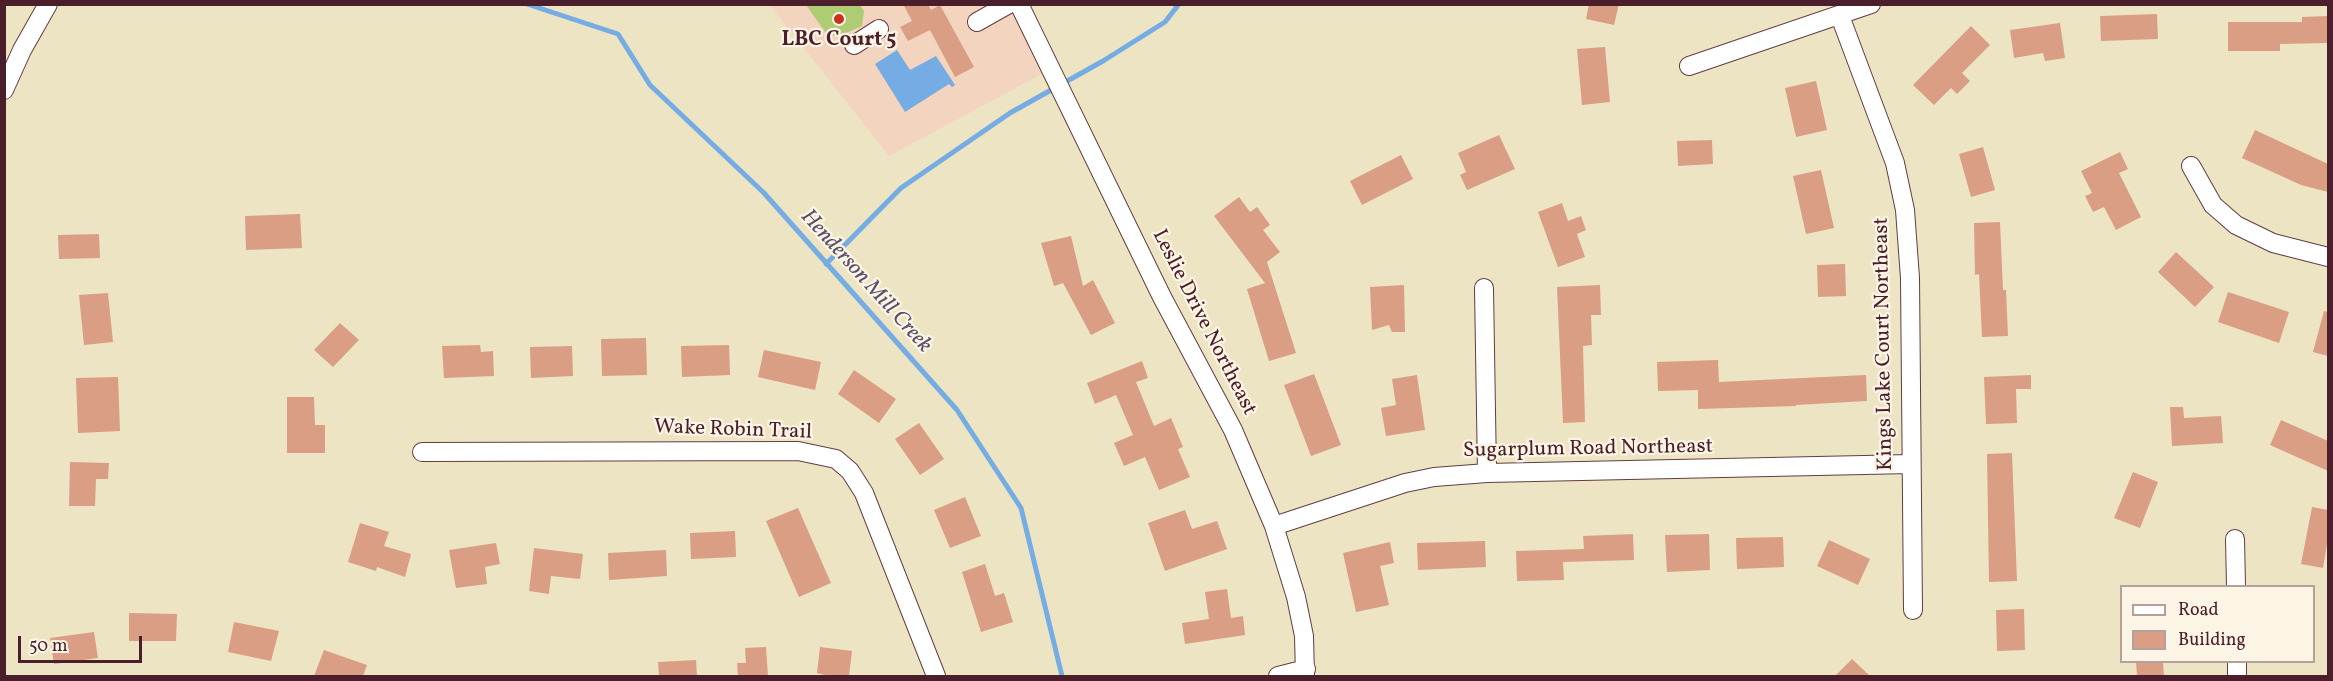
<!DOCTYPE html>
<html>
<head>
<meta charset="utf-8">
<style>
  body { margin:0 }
  #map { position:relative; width:2333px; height:681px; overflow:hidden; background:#ece4c3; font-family:Vollkorn,serif }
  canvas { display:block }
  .frame { position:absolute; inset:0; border:6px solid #4a1f2b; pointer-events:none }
  .legend { position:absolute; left:2120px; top:585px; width:195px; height:78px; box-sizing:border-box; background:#fcf5e5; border:2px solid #b59f9b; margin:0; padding:8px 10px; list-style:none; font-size:18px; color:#4a1f2b }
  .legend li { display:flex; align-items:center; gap:12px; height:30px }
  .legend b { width:30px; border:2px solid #b59f9b }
  .scale { position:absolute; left:18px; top:636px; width:124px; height:27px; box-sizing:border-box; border:3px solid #4a1f2b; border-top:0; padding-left:8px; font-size:18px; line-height:21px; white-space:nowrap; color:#4a1f2b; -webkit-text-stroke:4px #fcf5e5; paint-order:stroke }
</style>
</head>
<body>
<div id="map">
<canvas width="2333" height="681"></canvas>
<div class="frame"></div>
<ul class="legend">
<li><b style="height:8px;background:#fff"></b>Road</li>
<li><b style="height:16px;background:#da9e85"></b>Building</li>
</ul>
<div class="scale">50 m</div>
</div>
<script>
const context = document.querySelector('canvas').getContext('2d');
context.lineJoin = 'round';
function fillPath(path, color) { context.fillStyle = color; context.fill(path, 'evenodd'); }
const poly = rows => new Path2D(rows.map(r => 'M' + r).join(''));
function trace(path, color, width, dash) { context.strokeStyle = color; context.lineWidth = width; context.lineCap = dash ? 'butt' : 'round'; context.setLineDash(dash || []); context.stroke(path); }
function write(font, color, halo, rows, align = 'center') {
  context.font = font + ' Vollkorn,serif'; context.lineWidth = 4.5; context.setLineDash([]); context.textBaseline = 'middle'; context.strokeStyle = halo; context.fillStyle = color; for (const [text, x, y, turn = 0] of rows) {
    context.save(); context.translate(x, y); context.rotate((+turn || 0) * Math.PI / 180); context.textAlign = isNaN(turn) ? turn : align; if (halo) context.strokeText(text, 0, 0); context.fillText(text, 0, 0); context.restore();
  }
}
fillPath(poly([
  [770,5,1020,5,1049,70,889,156]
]), '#f3d4bf');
fillPath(poly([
  [806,5,860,5,864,11,862,26,837,37,826,33]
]), '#adcc73');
fillPath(poly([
  [897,50,910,70,936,56,955,85,952,87,949,84,905,112,875,64]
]), '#75ace3');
trace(poly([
  [527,4,618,34,650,85,764,193,957,410,1021,508,1062,676],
  [826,264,901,188,1010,113,1103,61,1165,22,1179,4]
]), '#75ace3', 5);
fillPath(poly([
  [903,4,928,4,931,10,940,5,974,67,955,77,930,30,908,41,900,27,912,21],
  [1589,4,1619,4,1614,25,1586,19],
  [2157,14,2158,39,2101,41,2100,16],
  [2328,16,2328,43,2280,44,2280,51,2228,51,2228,22,2302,22,2302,17],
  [2060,23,2065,58,2045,61,2043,53,2014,58,2010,30],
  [1971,26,1990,45,1962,73,1970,81,1957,94,1951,88,1934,105,1913,85],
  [1605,47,1610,102,1582,105,1577,49],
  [1816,81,1827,130,1796,137,1785,88],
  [2255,130,2328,164,2328,192,2301,185,2242,158],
  [1499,135,1515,169,1467,190,1460,175,1466,172,1458,153],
  [1712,140,1713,164,1678,166,1677,141],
  [1983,147,1995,190,1971,197,1959,154],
  [2120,152,2128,169,2119,173,2141,217,2116,230,2104,207,2093,212,2085,196,2092,193,2081,171],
  [1401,155,1413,179,1362,205,1350,181],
  [1821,170,1834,228,1806,234,1793,176],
  [1239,197,1250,212,1257,207,1270,225,1263,230,1280,252,1267,262,1296,353,1269,361,1247,289,1265,283,1214,216],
  [1562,203,1568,221,1581,216,1586,230,1577,234,1585,257,1558,267,1538,212],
  [300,214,302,248,246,250,245,216],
  [2000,222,2003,290,2006,290,2008,336,1982,337,1979,274,1975,275,1974,223],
  [99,234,100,258,59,259,58,235],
  [1071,236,1083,286,1093,280,1115,323,1091,335,1063,283,1054,286,1041,243],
  [2176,252,2214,287,2195,307,2158,272],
  [1845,264,1846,296,1818,297,1817,265],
  [1404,285,1405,332,1392,332,1389,325,1372,330,1370,287],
  [1600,285,1601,315,1591,315,1592,345,1583,346,1585,422,1563,423,1557,287],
  [2228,292,2289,312,2279,343,2218,322],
  [108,293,113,342,84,345,79,295],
  [2324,311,2328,312,2328,356,2313,352],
  [340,323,359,340,333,367,314,350],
  [646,338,647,375,602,376,601,339],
  [480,345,481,352,493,351,494,376,444,378,442,346],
  [729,345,730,375,682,377,681,346],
  [572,346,573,376,531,378,530,347],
  [764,350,821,362,815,390,758,377],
  [1718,360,1719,382,1866,375,1867,401,1796,405,1796,406,1698,409,1698,390,1658,391,1657,362],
  [1142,361,1148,378,1136,382,1154,426,1171,418,1183,447,1178,449,1190,477,1159,490,1145,457,1124,466,1114,443,1133,435,1116,395,1095,404,1087,383],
  [854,370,896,399,879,423,838,394],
  [1314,374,1341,445,1311,456,1284,385],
  [1417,375,1425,430,1386,436,1381,408,1396,405,1392,379],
  [2031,375,2031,389,2016,389,2017,423,1986,424,1984,377],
  [118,377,120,431,78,433,76,378],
  [287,397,314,397,315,425,325,425,325,453,287,453],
  [2170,407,2183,407,2184,418,2221,416,2223,443,2172,446],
  [2281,420,2328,441,2328,471,2270,445],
  [919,423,944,459,920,475,895,439],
  [2012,453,2017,581,1989,582,1987,454],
  [70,462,109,463,108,479,96,479,95,506,69,506],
  [2133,472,2158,482,2140,528,2114,518],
  [965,497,981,536,950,548,934,510],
  [2312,507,2328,510,2328,538,2323,568,2301,564],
  [798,508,831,583,799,597,766,521],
  [1185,510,1192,529,1217,521,1227,549,1165,571,1148,523],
  [360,523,389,532,384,546,411,554,405,577,377,567,376,571,348,562],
  [735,531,736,557,691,559,690,533],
  [1633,534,1634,560,1563,562,1564,580,1517,581,1516,551,1584,549,1583,536],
  [1709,534,1710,570,1667,572,1665,535],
  [1783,537,1784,567,1737,569,1736,538],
  [1829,540,1870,559,1858,585,1817,566],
  [1485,541,1486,567,1418,570,1417,543],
  [1390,542,1394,563,1380,566,1389,605,1356,612,1343,553],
  [496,543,500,564,485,567,487,584,456,588,449,550],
  [534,548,583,554,580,579,551,576,549,594,529,591],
  [666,550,667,576,609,580,608,553],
  [985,564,995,596,1004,593,1013,622,981,632,962,572],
  [1227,589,1231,618,1243,616,1245,635,1185,644,1182,623,1209,619,1205,592],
  [2024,609,2025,650,1997,651,1996,610],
  [129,613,177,614,176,641,129,641],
  [234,622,279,631,271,661,228,652],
  [94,632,98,658,54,664,50,638],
  [766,647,768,676,738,676,737,663,746,663,745,648],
  [820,647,852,651,849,676,825,676,825,675,817,673],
  [324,650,367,665,363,676,314,676],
  [1852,659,1870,676,1835,676],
  [696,660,697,676,659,676,658,662],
  [2136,662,2163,662,2164,676,2137,676]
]), '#da9e85');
const minor = poly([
  [1019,4,1162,297,1233,430,1274,526,1296,597,1304,636,1305,676],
  [1840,16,1895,163,1905,210,1910,278,1913,610],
  [977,22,1009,4],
  [854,45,879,29],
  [1689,66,1871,4],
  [4,90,22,50,48,4],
  [2191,166,2213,205,2236,225,2273,243,2328,257],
  [1484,288,1487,473],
  [422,452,798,451,836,459,850,471,864,493,936,676],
  [1274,526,1405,483,1434,477,1487,473,1911,464],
  [2235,539,2236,586],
  [2237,662,2237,676],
  [1278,676,1306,669]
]);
trace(minor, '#623d42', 20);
trace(minor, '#fff', 18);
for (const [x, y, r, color] of [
  [839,19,6,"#c8321e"]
]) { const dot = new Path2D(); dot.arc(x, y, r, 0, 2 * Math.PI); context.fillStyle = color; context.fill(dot); trace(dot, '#fcf5e5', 2); }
write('bold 21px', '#4a1f2b', '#fcf5e5', [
  ["LBC Court 5",839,41]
]);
write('21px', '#4a1f2b', '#fcf5e5', [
  ["Leslie Drive Northeast",1203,323,63],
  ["Kings Lake Court Northeast",1885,344,-91],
  ["Wake Robin Trail",733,431,2],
  ["Sugarplum Road Northeast",1588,450,-1]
]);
write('italic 22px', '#59506b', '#fcf5e5', [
  ["Henderson Mill Creek",865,282,48]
]);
</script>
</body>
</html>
